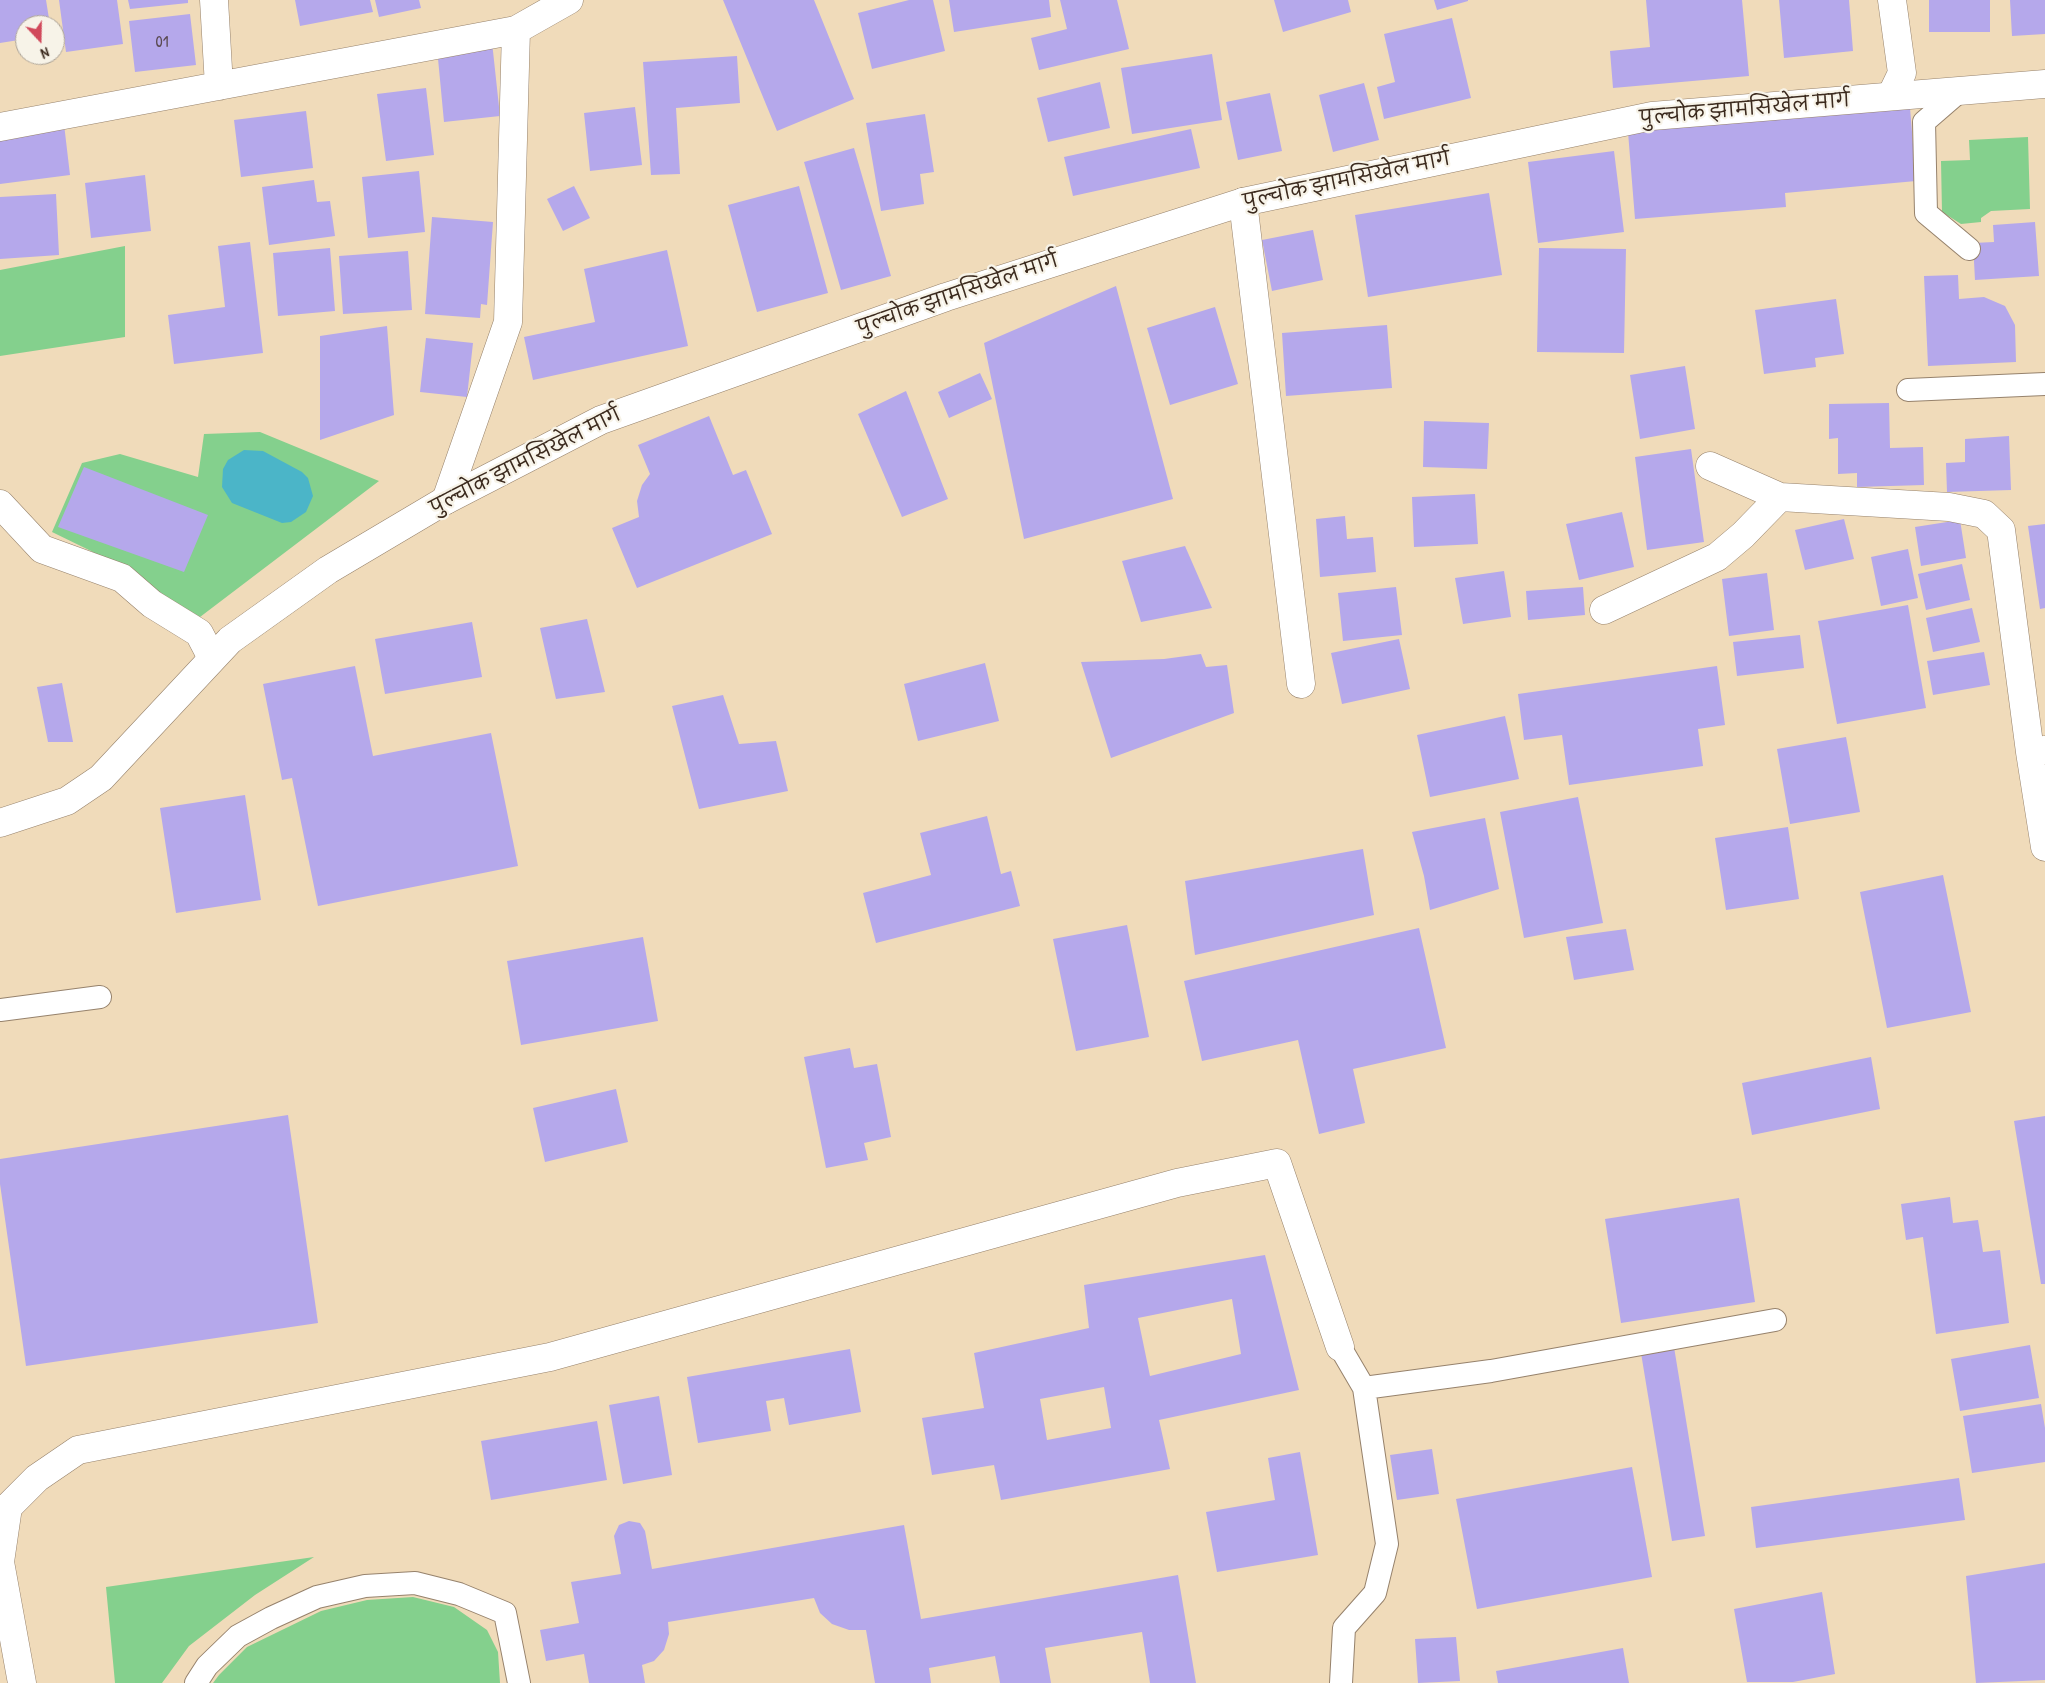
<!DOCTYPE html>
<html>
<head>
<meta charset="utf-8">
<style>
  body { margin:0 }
  #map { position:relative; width:2045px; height:1683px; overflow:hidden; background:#f0dbba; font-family:"Patrick Hand",sans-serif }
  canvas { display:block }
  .north { position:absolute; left:15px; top:15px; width:50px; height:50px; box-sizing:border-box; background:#f7f3e8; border:1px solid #aca397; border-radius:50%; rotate:159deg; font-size:14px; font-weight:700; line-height:20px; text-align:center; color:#3b2a1e }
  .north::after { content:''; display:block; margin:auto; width:18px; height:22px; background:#d1495b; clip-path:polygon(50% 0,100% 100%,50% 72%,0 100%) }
</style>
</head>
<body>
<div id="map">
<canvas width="2045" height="1683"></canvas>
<div class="north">N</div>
</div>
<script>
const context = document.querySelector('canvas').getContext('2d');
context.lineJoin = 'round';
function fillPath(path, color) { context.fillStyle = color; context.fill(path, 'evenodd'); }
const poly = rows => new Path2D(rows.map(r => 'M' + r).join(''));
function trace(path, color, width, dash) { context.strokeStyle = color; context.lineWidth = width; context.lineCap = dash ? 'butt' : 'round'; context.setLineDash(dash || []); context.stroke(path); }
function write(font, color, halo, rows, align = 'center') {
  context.font = font + ' "Patrick Hand","Playpen Sans Deva",sans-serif'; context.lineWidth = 4.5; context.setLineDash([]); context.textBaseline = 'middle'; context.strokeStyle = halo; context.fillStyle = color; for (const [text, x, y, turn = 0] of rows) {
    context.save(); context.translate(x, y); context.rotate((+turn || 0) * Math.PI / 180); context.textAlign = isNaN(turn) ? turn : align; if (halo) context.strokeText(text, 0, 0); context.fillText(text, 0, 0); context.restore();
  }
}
fillPath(poly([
  [2028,137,2030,209,1991,211,1981,218,1981,222,1961,224,1942,212,1941,161,1970,160,1969,140],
  [125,246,125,337,0,356,0,270],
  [260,432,379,481,200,617,91,551,52,532,82,463,120,454,198,477,204,434],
  [314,1557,255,1595,189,1646,162,1683,115,1683,106,1587],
  [413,1597,454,1607,487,1630,498,1652,500,1683,213,1683,219,1675,247,1647,321,1611,367,1600]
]), '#84d08d');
fillPath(poly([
  [244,450,263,451,302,472,308,478,313,496,306,512,291,522,282,523,232,503,222,487,223,469,228,460]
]), '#4bb5c8');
fillPath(poly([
  [0,0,46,0,50,25,25,25,25,39,0,43],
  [59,0,117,0,123,44,66,52],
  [128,0,188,0,188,3,130,9],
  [295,0,370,0,373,12,300,26],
  [375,0,419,0,421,8,379,17],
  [723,0,814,0,854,99,777,131],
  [909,0,933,0,945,51,872,69,858,13],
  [949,0,1049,0,1051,17,954,32],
  [1060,0,1117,0,1129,49,1039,70,1031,38,1067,29],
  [1274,0,1348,0,1351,12,1283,32],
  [1434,0,1468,0,1468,1,1437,10],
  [1646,0,1742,0,1749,76,1613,88,1610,51,1650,47],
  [1779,0,1849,0,1853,51,1784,58],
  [1929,0,1990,0,1990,32,1929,32],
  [2010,0,2045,0,2045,34,2012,36],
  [190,14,196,65,135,72,129,21],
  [1452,18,1471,98,1384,119,1377,87,1395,82,1384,34],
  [492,42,500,116,444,122,437,48],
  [1212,54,1222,120,1132,134,1121,68],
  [737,56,740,103,676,108,680,174,651,175,643,62],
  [1100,82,1110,128,1048,142,1037,98],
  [1364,83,1379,140,1333,152,1319,95],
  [426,88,434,155,386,161,377,94],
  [1270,93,1282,151,1238,160,1226,102],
  [635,107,642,165,590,171,584,113],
  [1910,108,1916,181,1785,193,1786,207,1635,219,1628,132],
  [306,111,313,168,241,177,234,120],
  [925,114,934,172,920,174,924,204,881,211,866,123],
  [64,124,70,175,0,184,0,131],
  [1191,129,1200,168,1073,196,1064,157],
  [854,148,891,276,841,290,804,162],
  [1614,151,1624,232,1538,243,1528,162],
  [419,171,425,232,368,238,362,177],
  [145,175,151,231,91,238,85,183],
  [314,180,317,202,330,201,335,236,269,245,262,187],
  [574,186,590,218,563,231,547,199],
  [799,186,828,293,757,312,728,205],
  [1489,193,1502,275,1368,297,1355,215],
  [56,194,59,255,0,259,0,197],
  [432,217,493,222,487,305,481,304,480,318,425,314],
  [2035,222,2039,276,1975,280,1973,243,1994,242,1993,225],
  [1313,230,1323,280,1272,291,1262,240],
  [250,242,263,353,174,364,168,315,225,307,218,246],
  [330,248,335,311,278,316,273,253],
  [1539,248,1626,249,1624,353,1537,352],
  [667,250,688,346,533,380,524,337,595,322,584,269],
  [408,251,412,310,343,314,339,256],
  [1958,275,1959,299,1984,297,2005,306,2015,325,2016,362,1928,366,1924,276],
  [1116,286,1173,499,1024,539,984,343],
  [1836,299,1844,354,1815,358,1816,367,1764,374,1755,310],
  [1215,307,1238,384,1170,405,1147,328],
  [1387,325,1392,388,1286,396,1282,333],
  [387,326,394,415,320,440,320,336],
  [426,338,473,343,467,397,420,392],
  [1685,366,1695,429,1640,439,1630,375],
  [980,373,992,399,949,418,938,392],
  [906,391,948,499,902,517,858,414],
  [1889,403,1890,448,1923,447,1924,485,1857,487,1857,473,1838,474,1838,438,1829,439,1829,404],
  [709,416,733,475,746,470,772,534,637,588,612,528,639,517,637,501,642,485,650,474,638,445],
  [1424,421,1489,423,1487,469,1423,467],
  [2009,436,2011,490,1947,492,1946,463,1965,462,1965,439],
  [1691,449,1704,542,1647,550,1635,457],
  [84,467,208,515,184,572,58,527],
  [1475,494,1478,544,1414,547,1412,497],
  [1622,512,1634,567,1579,580,1566,524],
  [1345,516,1347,539,1373,537,1376,572,1320,577,1316,519],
  [1844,519,1854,559,1805,570,1795,530],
  [1960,520,1966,558,1921,566,1915,527],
  [2045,524,2045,608,2040,609,2028,526],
  [1185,546,1212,608,1141,622,1122,561],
  [1908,549,1918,598,1881,606,1871,557],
  [1962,564,1970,600,1926,610,1918,574],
  [1504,571,1511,617,1463,624,1455,578],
  [1767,573,1774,630,1729,636,1722,579],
  [1396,587,1402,635,1343,641,1338,593],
  [1583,587,1585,615,1528,620,1526,591],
  [1908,605,1926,708,1837,724,1818,621],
  [1972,608,1980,642,1933,652,1926,618],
  [587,619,605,692,556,699,540,628],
  [472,622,482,677,385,694,375,639],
  [1800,635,1804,668,1737,676,1733,642],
  [1399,639,1410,689,1342,704,1331,653],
  [1984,652,1990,685,1933,695,1927,661],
  [1201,654,1206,667,1227,665,1234,713,1111,758,1081,662,1164,659],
  [985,663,999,721,918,741,904,684],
  [355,666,373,756,491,733,518,866,318,906,292,778,282,780,263,684],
  [1717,666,1725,725,1698,729,1703,766,1569,785,1562,735,1524,740,1518,694],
  [62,683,73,742,48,742,37,687],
  [723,695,739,744,776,741,788,791,699,809,672,706],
  [1505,716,1519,779,1430,797,1417,735],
  [1846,737,1860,812,1790,824,1777,749],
  [245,795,261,900,176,913,160,808],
  [1578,797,1603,923,1524,938,1500,812],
  [987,816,1001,874,1011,871,1020,906,876,943,863,893,931,875,920,833],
  [1485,818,1499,889,1430,910,1424,876,1412,832],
  [1788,827,1799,899,1726,910,1715,838],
  [1363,849,1374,915,1195,955,1185,881],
  [1943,875,1971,1012,1887,1028,1860,892],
  [1127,925,1149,1037,1076,1051,1053,939],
  [1419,928,1446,1048,1353,1069,1365,1123,1319,1134,1298,1040,1202,1061,1184,981],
  [1626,929,1634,970,1574,980,1566,937],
  [643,937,658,1021,521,1045,507,961],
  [850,1048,854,1068,877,1064,891,1137,864,1143,868,1160,826,1168,804,1057],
  [1871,1057,1880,1109,1752,1135,1742,1083],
  [616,1089,628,1142,545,1162,533,1108],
  [288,1115,318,1323,26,1366,0,1184,0,1159],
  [2045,1116,2045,1284,2041,1284,2014,1121],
  [1950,1197,1953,1223,1978,1220,1983,1252,2000,1250,2009,1323,1936,1334,1923,1237,1906,1240,1901,1204],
  [1739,1198,1755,1302,1621,1323,1605,1219],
  [1265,1255,1299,1390,1159,1420,1170,1469,1001,1500,994,1465,932,1475,922,1418,984,1408,974,1353,1089,1328,1084,1285],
  [1232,1299,1241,1354,1150,1376,1138,1318],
  [1104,1387,1111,1428,1047,1440,1040,1399],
  [2030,1345,2039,1398,1960,1411,1951,1359],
  [1674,1347,1705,1536,1672,1541,1641,1353],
  [850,1349,861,1412,789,1425,784,1398,766,1401,771,1431,698,1443,687,1377],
  [659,1396,672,1475,623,1484,609,1405],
  [2041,1404,2045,1428,2045,1462,1972,1473,1963,1416],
  [597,1421,607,1480,491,1500,481,1441],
  [1432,1449,1439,1494,1397,1500,1390,1455],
  [1300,1452,1318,1555,1217,1572,1206,1512,1275,1500,1268,1458],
  [1632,1467,1652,1577,1477,1609,1456,1499],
  [1959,1478,1965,1520,1756,1548,1751,1507],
  [629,1521,640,1523,645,1531,652,1569,904,1525,921,1619,1178,1575,1196,1683,1150,1683,1142,1632,1045,1648,1051,1683,1000,1683,995,1656,929,1668,931,1683,875,1683,866,1630,849,1630,832,1624,820,1613,814,1598,668,1622,669,1634,664,1650,654,1661,642,1665,645,1683,589,1683,584,1654,546,1661,540,1630,579,1623,571,1582,621,1574,614,1536,619,1525],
  [2045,1563,2045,1680,1976,1683,1966,1576],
  [1822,1592,1835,1674,1793,1682,1747,1682,1734,1609],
  [1456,1637,1460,1681,1418,1683,1415,1639],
  [1623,1648,1629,1683,1498,1683,1496,1671]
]), '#b5a8eb');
const lane = poly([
  [1961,90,1924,122,1926,213,1969,249],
  [1908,390,2045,384],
  [0,1010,100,997],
  [1340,1347,1364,1388,1387,1544,1375,1593,1344,1628,1341,1683],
  [1364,1388,1491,1371,1775,1320],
  [196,1683,207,1666,238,1636,271,1618,317,1597,365,1586,415,1583,459,1594,505,1613,519,1683]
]);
const street = poly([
  [214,0,219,86],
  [1891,96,1902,73,1892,0],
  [0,127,516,30,569,0],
  [1243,202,1301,684],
  [1710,466,1780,497,1949,507,1984,514,2001,530,2030,752,2045,750],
  [446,500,508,322,516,30],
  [0,504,42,549,122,578,152,604,199,633,212,658],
  [1604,610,1717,557,1743,535,1780,497],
  [2030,752,2045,847],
  [22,1683,0,1562,8,1507,37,1478,78,1450,550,1357,1177,1183,1277,1163,1340,1347]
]);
const secondary = poly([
  [0,823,67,801,101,778,230,640,328,570,446,500,601,420,946,297,1243,202,1652,116,2045,84]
]);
trace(lane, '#96826c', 24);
trace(street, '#96826c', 29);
trace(secondary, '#96826c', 29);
trace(lane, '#fff', 22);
trace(street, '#fff', 28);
trace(secondary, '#fff', 28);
write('16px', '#5a4a51', null, [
  ["01",162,43]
]);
write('19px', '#3b2a1e', '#f7f3e8', [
  ["पुल्चोक झामसिखेल मार्ग",1745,110,-5],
  ["पुल्चोक झामसिखेल मार्ग",1347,181,-12],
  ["पुल्चोक झामसिखेल मार्ग",958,295,-19],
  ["पुल्चोक झामसिखेल मार्ग",526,462,-27]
]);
</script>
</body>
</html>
